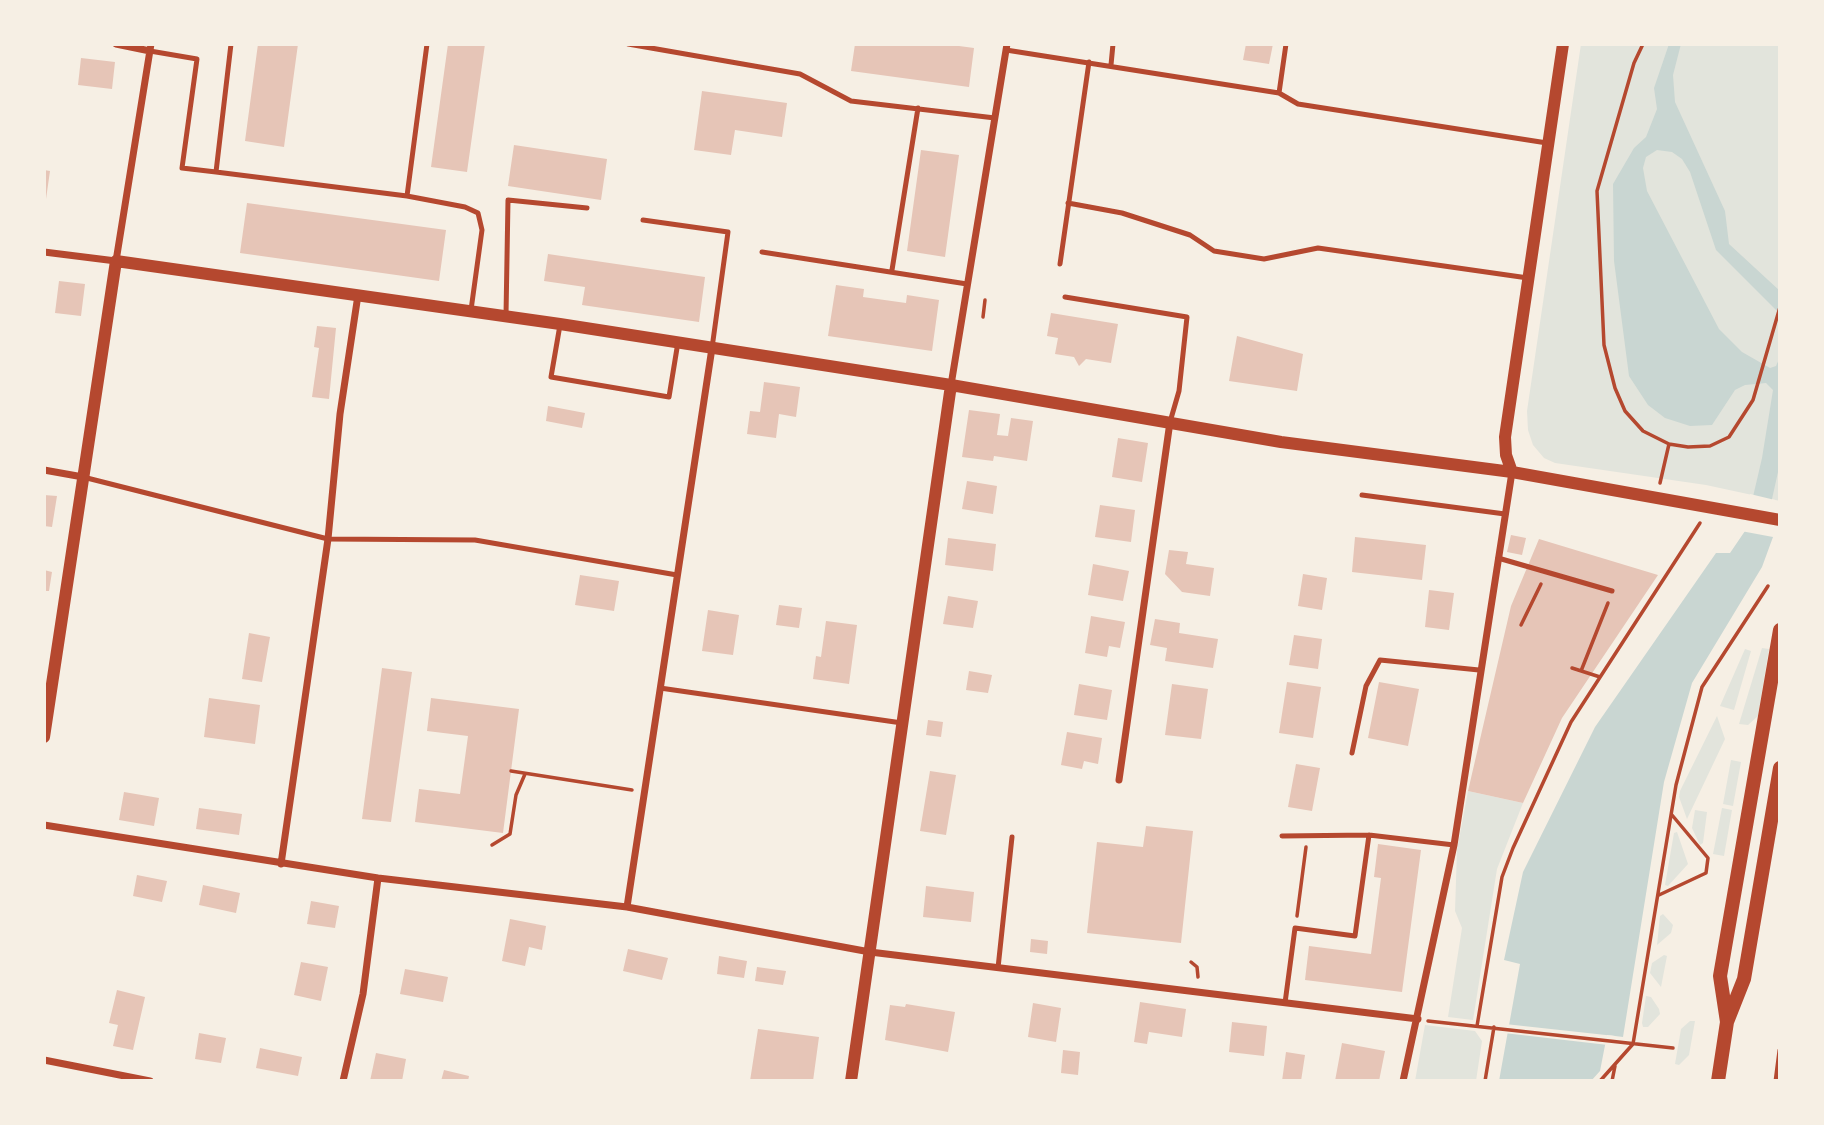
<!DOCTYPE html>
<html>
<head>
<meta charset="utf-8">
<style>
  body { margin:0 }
  #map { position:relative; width:1824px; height:1125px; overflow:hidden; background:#f6efe4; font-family:"Sofia Sans Condensed",sans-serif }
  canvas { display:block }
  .frame { position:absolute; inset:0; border:46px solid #f6efe4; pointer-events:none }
</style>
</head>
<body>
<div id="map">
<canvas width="1824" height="1125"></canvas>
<div class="frame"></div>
</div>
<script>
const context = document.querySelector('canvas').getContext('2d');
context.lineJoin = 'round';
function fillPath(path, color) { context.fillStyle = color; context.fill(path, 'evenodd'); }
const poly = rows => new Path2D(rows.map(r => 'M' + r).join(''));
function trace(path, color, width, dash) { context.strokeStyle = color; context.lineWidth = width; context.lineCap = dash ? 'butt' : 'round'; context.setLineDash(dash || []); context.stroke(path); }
fillPath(poly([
  [1581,44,1780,44,1780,501,1706,485,1555,463,1544,458,1533,445,1528,430,1527,411],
  [1762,648,1769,649,1758,716,1748,725,1739,724],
  [1745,649,1751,651,1734,710,1720,706],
  [1717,716,1725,739,1687,819,1679,797,1680,791],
  [1731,760,1741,762,1733,806,1723,804],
  [1468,791,1523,803,1497,869,1473,1020,1448,1017,1462,928,1455,911,1457,850],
  [1722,808,1732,810,1724,856,1713,854],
  [1695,810,1707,812,1703,843,1700,845,1692,828],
  [1677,832,1688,864,1668,886,1665,885,1674,833],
  [1663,914,1673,925,1671,933,1657,945,1660,916],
  [1664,955,1667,956,1661,987,1650,973,1652,963],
  [1646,996,1651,997,1659,1009,1660,1014,1648,1027,1643,1027,1642,1023],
  [1690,1021,1695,1021,1689,1055,1679,1065,1675,1064,1681,1029],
  [1425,1025,1475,1031,1482,1041,1476,1081,1415,1081]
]), '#e2e4dc');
fillPath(poly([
  [1669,44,1681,44,1673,75,1675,102,1725,211,1729,244,1780,291,1780,314,1716,250,1690,172,1682,159,1672,152,1657,150,1646,157,1643,168,1647,191,1719,329,1742,352,1770,368,1776,366,1780,357,1780,463,1772,499,1773,537,1762,567,1692,683,1664,782,1623,1037,1607,1035,1600,1071,1591,1081,1499,1081,1520,964,1504,960,1523,872,1595,727,1716,553,1730,553,1745,531,1762,458,1773,390,1766,383,1745,385,1735,390,1712,425,1690,426,1665,418,1648,405,1629,376,1614,261,1613,184,1634,148,1646,137,1657,109,1654,88]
]), '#c9d6d2');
fillPath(poly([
  [1750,494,1775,500,1773,537,1741,531],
  [1505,1024,1615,1036,1615,1039,1609,1039,1608,1045,1504,1033]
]), '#f6efe4');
fillPath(poly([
  [258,44,298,44,284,147,245,141],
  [448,44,485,44,467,172,431,167],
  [855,44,944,44,974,48,969,87,851,71],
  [1246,44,1273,44,1269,64,1243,60],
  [81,58,115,62,112,89,78,85],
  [702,91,787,103,782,137,735,130,731,155,694,150],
  [514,145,607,159,601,200,508,186],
  [921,150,959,155,945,257,907,251],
  [44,170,50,171,45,206,44,206],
  [247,203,446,230,439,281,240,253],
  [548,254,705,277,699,322,582,305,585,287,544,281],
  [59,281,85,284,81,316,55,313],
  [836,285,864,289,863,297,906,303,907,295,939,300,932,351,828,336],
  [1051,313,1118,324,1111,363,1086,359,1079,366,1074,357,1055,354,1058,338,1047,336],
  [317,326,336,328,329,399,312,397,319,348,314,347],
  [1237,336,1303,354,1297,391,1229,381],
  [764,382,800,387,796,417,779,414,776,438,747,434,750,411,760,412],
  [548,406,585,413,582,428,546,421],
  [969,410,1000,414,997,435,1008,436,1011,418,1033,421,1027,461,994,456,993,461,962,457],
  [1118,438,1148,443,1142,482,1112,477],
  [967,481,997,486,993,514,962,509],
  [44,495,57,496,52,527,44,526],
  [1100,505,1135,510,1131,542,1095,537],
  [1511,535,1526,538,1522,555,1507,552],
  [1355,537,1426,545,1422,580,1352,572],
  [948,538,996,544,993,571,945,565],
  [1539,539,1658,575,1562,718,1523,803,1468,791,1511,606],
  [1169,550,1188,552,1186,564,1214,568,1210,596,1182,592,1165,574],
  [1093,564,1129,571,1123,601,1088,595],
  [44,570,52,572,49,591,44,591],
  [1303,574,1327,578,1322,610,1298,606],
  [580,575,619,581,614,611,575,605],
  [1429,590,1454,593,1449,630,1425,627],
  [948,596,978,601,973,628,943,624],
  [779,605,802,608,799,628,776,625],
  [708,610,739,615,733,655,702,651],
  [1091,616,1125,622,1120,648,1109,646,1107,657,1085,653],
  [1155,619,1180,623,1179,633,1218,639,1213,668,1165,661,1167,648,1150,645],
  [826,621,857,625,849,684,813,679,816,656,821,657],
  [249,633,270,637,262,682,242,679],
  [1294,635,1322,639,1318,669,1289,665],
  [382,668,412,672,391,822,362,819],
  [969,671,992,675,988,693,966,690],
  [1287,682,1321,687,1313,738,1279,733],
  [1379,682,1419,689,1408,746,1368,738],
  [1079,684,1112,690,1107,720,1074,715],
  [1172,684,1208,689,1201,739,1165,735],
  [209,698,260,705,255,744,204,737],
  [431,698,519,709,503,833,415,822,419,789,460,794,468,736,427,731],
  [928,720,943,722,941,737,926,735],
  [1067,732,1102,738,1098,764,1084,761,1082,769,1061,765],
  [1296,764,1320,768,1312,811,1288,807],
  [930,771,956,775,946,835,920,831],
  [124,792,159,798,154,826,119,820],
  [199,808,242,814,239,835,196,829],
  [1146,826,1193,831,1181,943,1087,933,1097,842,1143,847],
  [1378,844,1421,850,1402,992,1305,980,1309,946,1371,954,1381,878,1374,877],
  [137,875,167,881,162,902,133,896],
  [203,885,240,893,236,913,199,905],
  [926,886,974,892,971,922,923,917],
  [311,901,339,906,335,928,307,924],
  [510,919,546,926,542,950,529,947,525,966,502,961],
  [1031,939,1048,941,1047,954,1030,952],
  [628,949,668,958,662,980,623,971],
  [719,956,747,961,744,978,717,974],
  [301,962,328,967,321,1001,294,995],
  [757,967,786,971,783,985,755,981],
  [405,969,448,977,443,1002,400,994],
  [117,990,145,997,133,1050,113,1046,118,1025,109,1023],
  [1140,1002,1186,1009,1182,1037,1149,1032,1147,1044,1134,1042],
  [1033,1003,1061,1008,1056,1042,1028,1037],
  [906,1004,955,1012,948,1052,885,1040,890,1005,905,1007],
  [1232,1022,1267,1026,1264,1056,1229,1052],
  [758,1029,819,1037,813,1081,750,1081],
  [199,1033,226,1038,221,1063,195,1059],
  [1342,1043,1385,1051,1379,1081,1335,1081],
  [260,1048,302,1057,298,1076,256,1068],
  [1063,1050,1080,1052,1078,1075,1061,1073],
  [1286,1052,1305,1055,1301,1081,1282,1081],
  [376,1053,406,1059,402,1081,370,1081],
  [444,1070,469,1076,468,1081,441,1081]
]), '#e6c5b7');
trace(poly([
  [1643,44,1634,63,1597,191,1604,345,1615,388,1625,411,1643,431,1669,444,1688,447,1710,446,1729,437,1753,400,1780,307],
  [983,317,985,300],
  [1660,483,1669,444],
  [1521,625,1541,584],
  [1572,668,1600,677],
  [1581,671,1608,603],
  [511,771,632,790],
  [492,845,510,834,516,795,525,774],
  [1659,895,1706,873,1708,858,1672,815],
  [1297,916,1306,847],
  [1191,962,1197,967,1198,977],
  [1428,1021,1673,1048],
  [1477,1026,1502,877,1513,848,1571,722,1700,523],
  [1485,1081,1494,1027],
  [1600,1081,1633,1044,1676,785,1702,687,1768,586],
  [1612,1081,1615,1066]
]), '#b5482f', 3.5);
trace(poly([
  [628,44,800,74,851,101,995,118],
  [1006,50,1279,93,1298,104,1547,143],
  [150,51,197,59,182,168,216,172,231,44],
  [1111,65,1113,44],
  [1279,93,1286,44],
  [216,172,407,196,465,207,478,213,482,230,471,310],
  [407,196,427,44],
  [1068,203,1122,213,1190,235,1214,251,1264,259,1318,248,1528,278],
  [643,220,728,232,712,348],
  [762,252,967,284],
  [1060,264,1089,62],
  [892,270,918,108],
  [1065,297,1187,317,1179,391,1170,422],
  [506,315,508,200,587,208],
  [560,325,551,377,669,397,678,342],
  [83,477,328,539,475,540,677,575],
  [1362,495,1505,514],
  [1498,558,1612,591],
  [660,688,902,723],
  [1352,753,1366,686,1380,660,1479,670],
  [1282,836,1369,835,1454,845],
  [998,968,1012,837],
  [1285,1003,1295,928,1355,936,1369,835],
  [1776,1081,1780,1050]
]), '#b5482f', 5);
trace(poly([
  [116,44,150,51],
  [44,252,116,261,151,44],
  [951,385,1007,44],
  [44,470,83,477],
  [1119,780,1170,422],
  [44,825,378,878,627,907,870,952,1418,1019],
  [281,864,328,539,340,414,358,295],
  [627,907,712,348],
  [44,1060,150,1081],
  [343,1081,363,994,378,878],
  [1403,1081,1454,845,1512,472]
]), '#b5482f', 7);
trace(poly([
  [1512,472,1506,455,1505,437,1563,44],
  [44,737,116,261,560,324,951,385,1281,442,1512,472,1780,520],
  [851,1081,951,385]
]), '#b5482f', 12);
trace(poly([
  [1727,1022,1720,976,1780,630],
  [1718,1081,1727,1022,1744,979,1780,768]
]), '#b5482f', 14);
</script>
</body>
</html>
